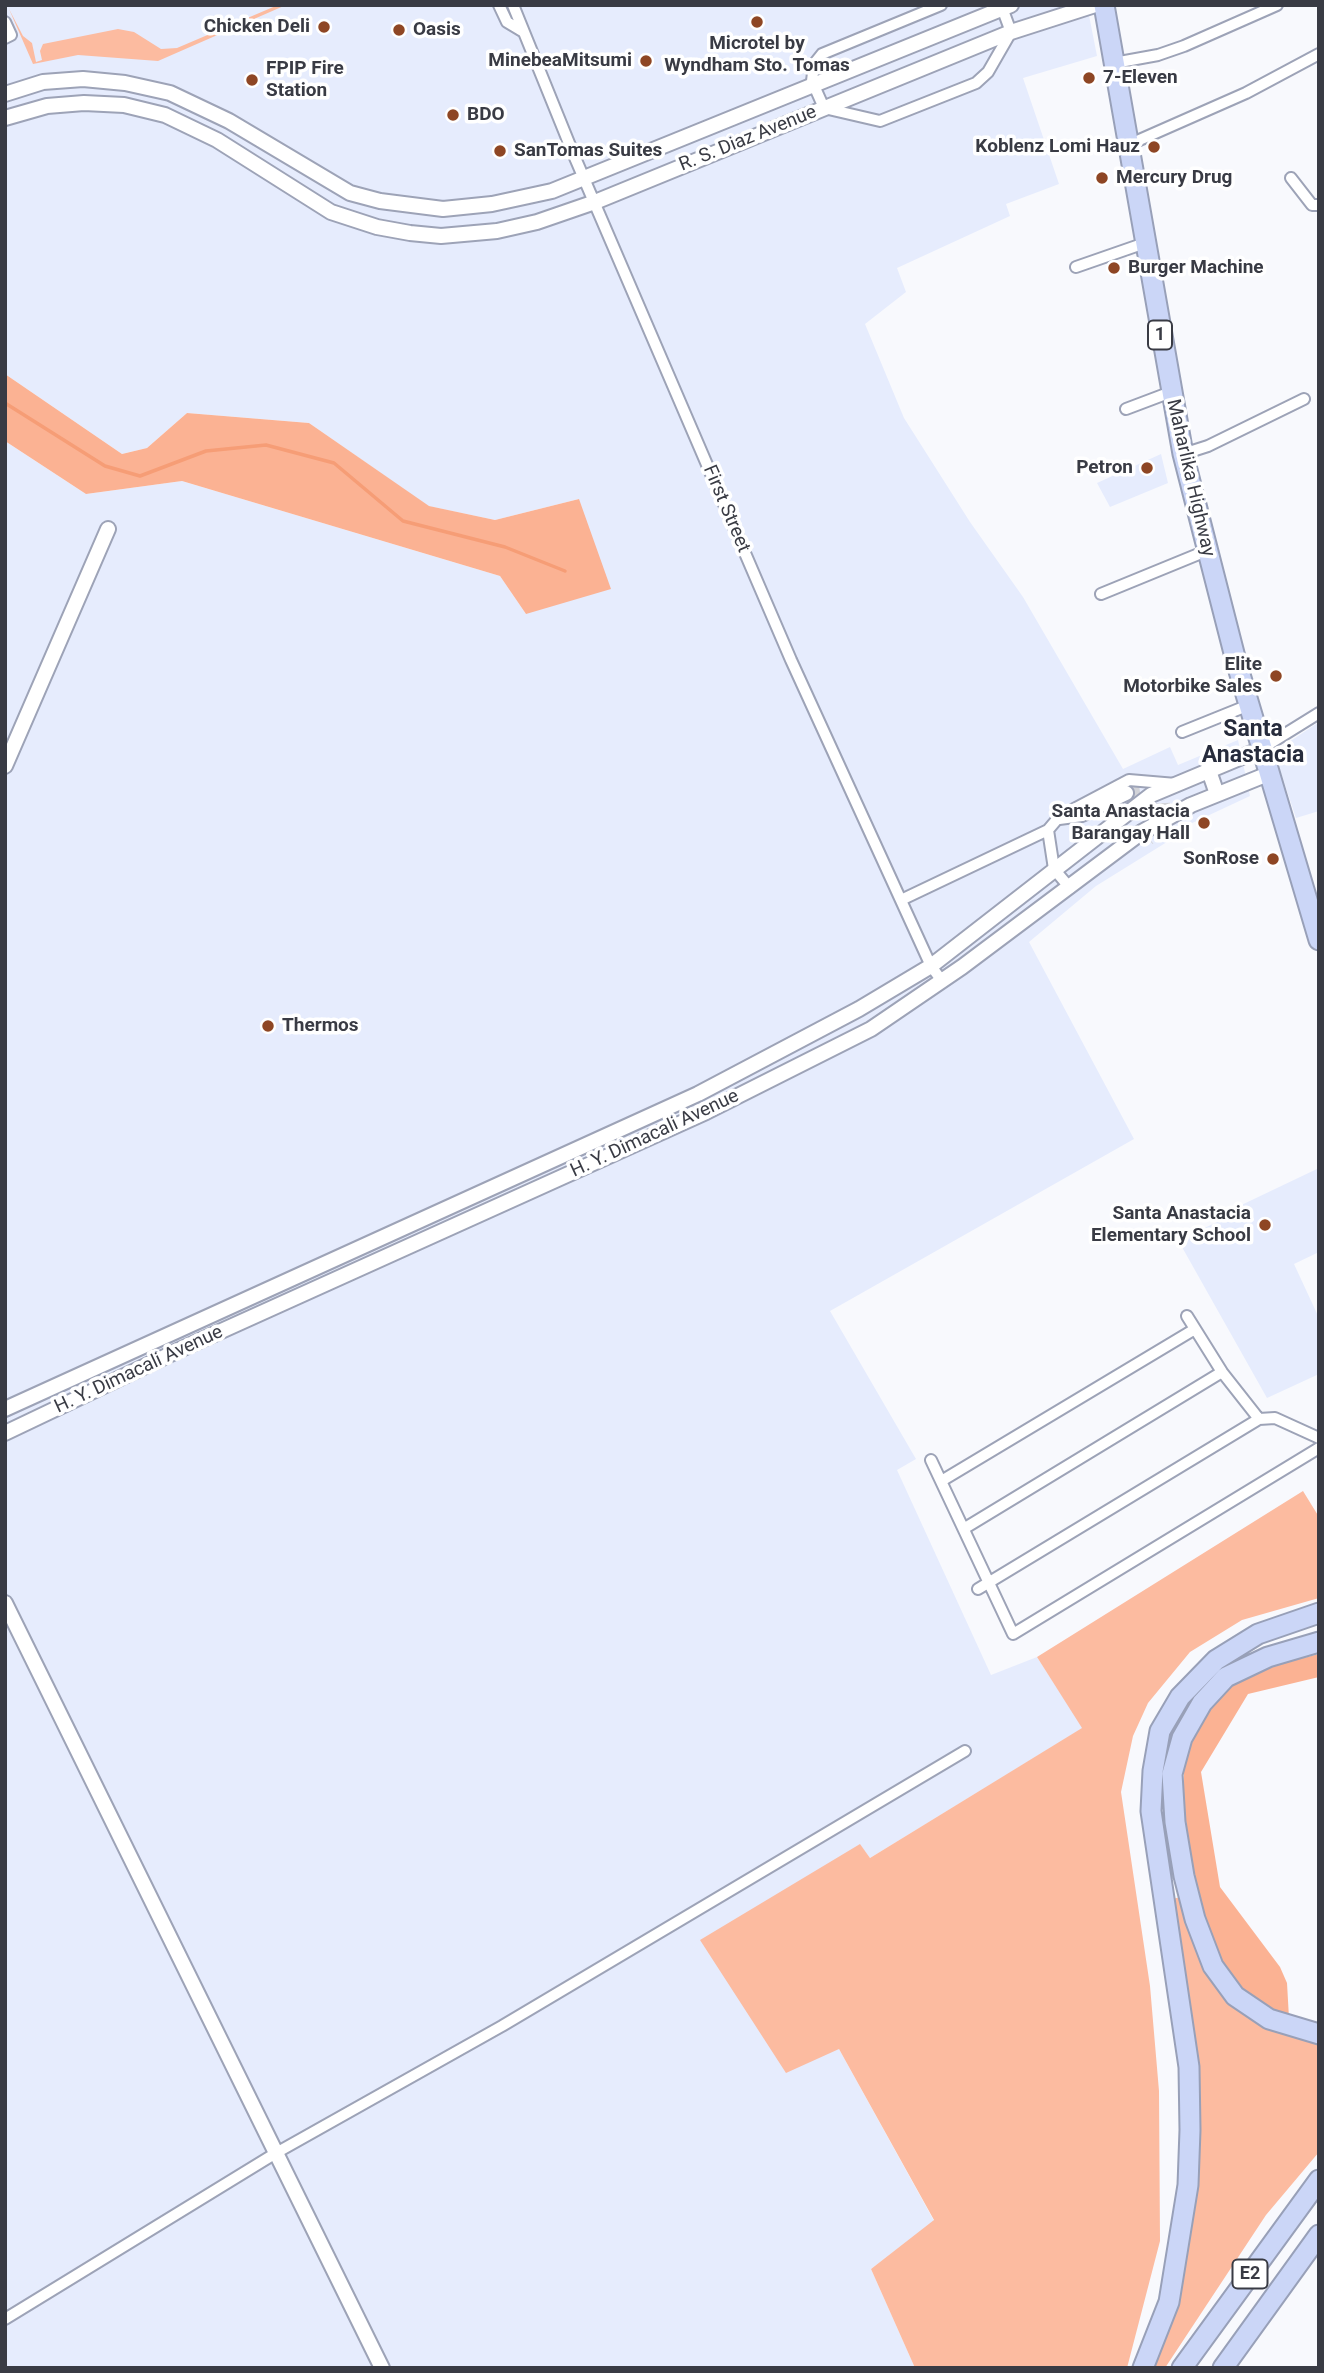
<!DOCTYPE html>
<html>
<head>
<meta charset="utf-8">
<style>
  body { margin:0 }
  #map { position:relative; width:1324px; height:2373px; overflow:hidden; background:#f8f9fd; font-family:Roboto,sans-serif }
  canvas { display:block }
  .frame { position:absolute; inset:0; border:7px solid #393b44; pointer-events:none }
</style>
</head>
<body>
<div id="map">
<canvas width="1324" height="2373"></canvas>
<div class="frame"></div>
</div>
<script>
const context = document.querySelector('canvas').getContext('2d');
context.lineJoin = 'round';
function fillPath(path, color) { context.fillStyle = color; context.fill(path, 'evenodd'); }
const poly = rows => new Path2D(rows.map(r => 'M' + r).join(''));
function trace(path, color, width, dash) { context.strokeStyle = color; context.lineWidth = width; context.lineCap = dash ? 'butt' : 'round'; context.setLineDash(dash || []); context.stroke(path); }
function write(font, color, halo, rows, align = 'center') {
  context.font = font + ' Roboto,sans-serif'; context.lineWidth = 7; context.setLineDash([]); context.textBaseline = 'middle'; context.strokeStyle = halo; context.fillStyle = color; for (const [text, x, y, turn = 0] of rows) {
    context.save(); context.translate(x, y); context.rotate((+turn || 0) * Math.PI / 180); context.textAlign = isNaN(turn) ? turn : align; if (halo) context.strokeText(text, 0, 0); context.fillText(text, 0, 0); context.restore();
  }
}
fillPath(poly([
  [5,5,1087,5,1097,56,1023,78,1059,184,1006,204,1010,216,897,268,906,292,865,324,904,418,970,522,1023,597,1123,769,1170,747,1178,765,1238,740,1250,796,1173,832,1175,837,1096,886,1029,942,1134,1139,830,1311,916,1459,897,1470,991,1675,1037,1657,1083,1728,870,1858,860,1845,839,2049,934,2221,871,2269,915,2368,5,2368,5,441,86,494,182,481,500,576,526,614,579,499,495,520,428,506,309,423,187,413,147,448,122,454,5,374],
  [1161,454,1168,483,1110,507,1097,483],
  [1319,722,1319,811,1296,818,1274,752],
  [1319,1168,1319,1252,1294,1264,1319,1318,1319,1374,1267,1398,1178,1240,1235,1214,1233,1209]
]), '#e6ecfd');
fillPath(poly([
  [278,5,286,5,158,61,78,55,33,64,9,9,23,36,32,43,36,62,42,60,40,51,43,44,118,29,134,32,161,49,177,48],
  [1303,1491,1319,1517,1319,1598,1242,1620,1190,1652,1148,1703,1133,1736,1121,1792,1150,1986,1159,2091,1160,2241,1127,2368,915,2368,871,2269,934,2220,839,2049,786,2073,700,1940,860,1844,870,1858,1082,1728,1037,1657],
  [1182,1897,1199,1946,1319,2039,1319,2152,1266,2215,1165,2368,1151,2368,1195,2187,1171,1899]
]), '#fcbba0');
fillPath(poly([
  [5,374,122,454,147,448,187,413,309,423,429,506,495,520,579,499,611,589,526,614,500,576,182,481,86,494,5,441],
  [1319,1654,1319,1677,1248,1694,1201,1772,1220,1887,1280,1967,1287,1983,1289,2018,1260,2005,1234,1985,1216,1964,1199,1918,1183,1798,1184,1765,1194,1734,1213,1706,1232,1686,1263,1668]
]), '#fbb293');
trace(poly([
  [5,403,105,466,140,476,206,451,266,445,334,463,403,521,505,547,565,571]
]), '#f69d76', 3.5);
trace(poly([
  [1126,793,1147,790,1163,803,1164,824,1148,839]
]), '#d2d3d8', 14, [14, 7]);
const street = poly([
  [499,5,507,22,522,31],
  [513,5,573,153,791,660,931,966,942,981],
  [941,5,822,54,814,64,812,81,824,108,880,121,976,83,988,72,1011,32,1001,5],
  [5,22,11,35,5,38],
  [1114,63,1158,55,1184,46,1277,5],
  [1128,145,1246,93,1319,54],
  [1291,178,1312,205,1319,205],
  [1076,267,1145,243],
  [1126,409,1171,392],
  [1183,454,1208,446,1304,399],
  [1101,594,1206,551],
  [1182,732,1249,705],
  [1261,749,1319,713],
  [1048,830,1054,869,1070,888],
  [901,900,1048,830,1059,817,1129,780,1176,784],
  [1187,1316,1222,1372,1259,1419],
  [931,1460,1013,1634,1319,1448],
  [943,1480,1195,1329],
  [965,1528,1222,1372],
  [978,1589,1259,1419,1275,1418,1319,1438],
  [5,2319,276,2153,502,2026,965,1751]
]);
const secondary = poly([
  [5,94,43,82,83,79,125,83,170,93,229,121,350,193,380,201,443,209,492,204,552,191,1011,5],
  [5,118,47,106,84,103,124,105,165,115,217,140,331,212,377,227,410,233,441,236,497,231,537,222,595,202,1011,32,1095,5],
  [5,766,108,529],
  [1208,768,1217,794],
  [1059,817,1082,814,1126,793],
  [5,1409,698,1094,859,1009,931,966,1151,795,1261,749],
  [5,1433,177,1351,706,1112,871,1029,962,967,1142,832,1191,805,1268,774],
  [5,1603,382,2368]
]);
const highway = poly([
  [1104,5,1183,454,1236,661,1319,940],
  [1319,1642,1268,1657,1226,1677,1202,1703,1182,1738,1172,1774,1175,1822,1184,1876,1195,1919,1213,1966,1235,1996,1269,2019,1319,2034],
  [1143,2368,1169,2302,1188,2185,1190,2130,1189,2067,1151,1811,1153,1771,1160,1731,1180,1697,1216,1660,1258,1634,1319,1613],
  [1182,2368,1319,2180],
  [1223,2368,1319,2235]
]);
trace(street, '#9da3b7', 14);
trace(secondary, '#9da3b7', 18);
trace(highway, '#98a0b8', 23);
trace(street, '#fff', 10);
trace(secondary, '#fff', 14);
trace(highway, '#cbd6f7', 19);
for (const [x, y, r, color] of [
  [757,22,7,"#8e4624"],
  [324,27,7,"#8e4624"],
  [399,30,7,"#8e4624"],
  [646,61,7,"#8e4624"],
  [1089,78,7,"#8e4624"],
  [252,80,7,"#8e4624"],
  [453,115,7,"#8e4624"],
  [1154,147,7,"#8e4624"],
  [500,151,7,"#8e4624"],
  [1102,178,7,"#8e4624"],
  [1114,268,7,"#8e4624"],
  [1147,468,7,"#8e4624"],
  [1276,676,7,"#8e4624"],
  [1204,823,7,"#8e4624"],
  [1273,859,7,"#8e4624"],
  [268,1026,7,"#8e4624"],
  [1265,1225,7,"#8e4624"]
]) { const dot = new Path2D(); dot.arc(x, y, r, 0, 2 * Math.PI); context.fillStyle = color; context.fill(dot); trace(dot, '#fff', 2.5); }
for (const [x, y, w] of [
  [1160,335,24],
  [1250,2274,35]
]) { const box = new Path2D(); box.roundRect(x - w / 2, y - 14.5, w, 29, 5); context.fillStyle = '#fff'; context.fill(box); trace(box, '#393b44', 2); }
write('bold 18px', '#393b44', null, [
  ["1",1160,335],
  ["E2",1250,2274]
]);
write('bold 19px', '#393b44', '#fff', [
  ["Chicken Deli",310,27],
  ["Oasis",413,30,"left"],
  ["Microtel by",757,44,"center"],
  ["Wyndham Sto. Tomas",757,66,"center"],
  ["MinebeaMitsumi",632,61],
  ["FPIP Fire",266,69,"left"],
  ["Station",266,91,"left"],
  ["7-Eleven",1103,78,"left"],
  ["BDO",467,115,"left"],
  ["Koblenz Lomi Hauz",1140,147],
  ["SanTomas Suites",514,151,"left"],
  ["Mercury Drug",1116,178,"left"],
  ["Burger Machine",1128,268,"left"],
  ["Petron",1133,468],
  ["Elite",1262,665],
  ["Motorbike Sales",1262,687],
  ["Santa Anastacia",1190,812],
  ["Barangay Hall",1190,834],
  ["SonRose",1259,859],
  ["Thermos",282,1026,"left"],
  ["Santa Anastacia",1251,1214],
  ["Elementary School",1251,1236]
], 'right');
write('19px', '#393b44', '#fff', [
  ["R. S. Diaz Avenue",748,139,-22],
  ["Maharlika Highway",1190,478,77],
  ["First Street",726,509,67],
  ["H. Y. Dimacali Avenue",655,1134,-25],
  ["H. Y. Dimacali Avenue",139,1370,-25]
]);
write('bold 23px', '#272c3c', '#fff', [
  ["Santa",1253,730],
  ["Anastacia",1253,756]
]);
</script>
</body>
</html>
